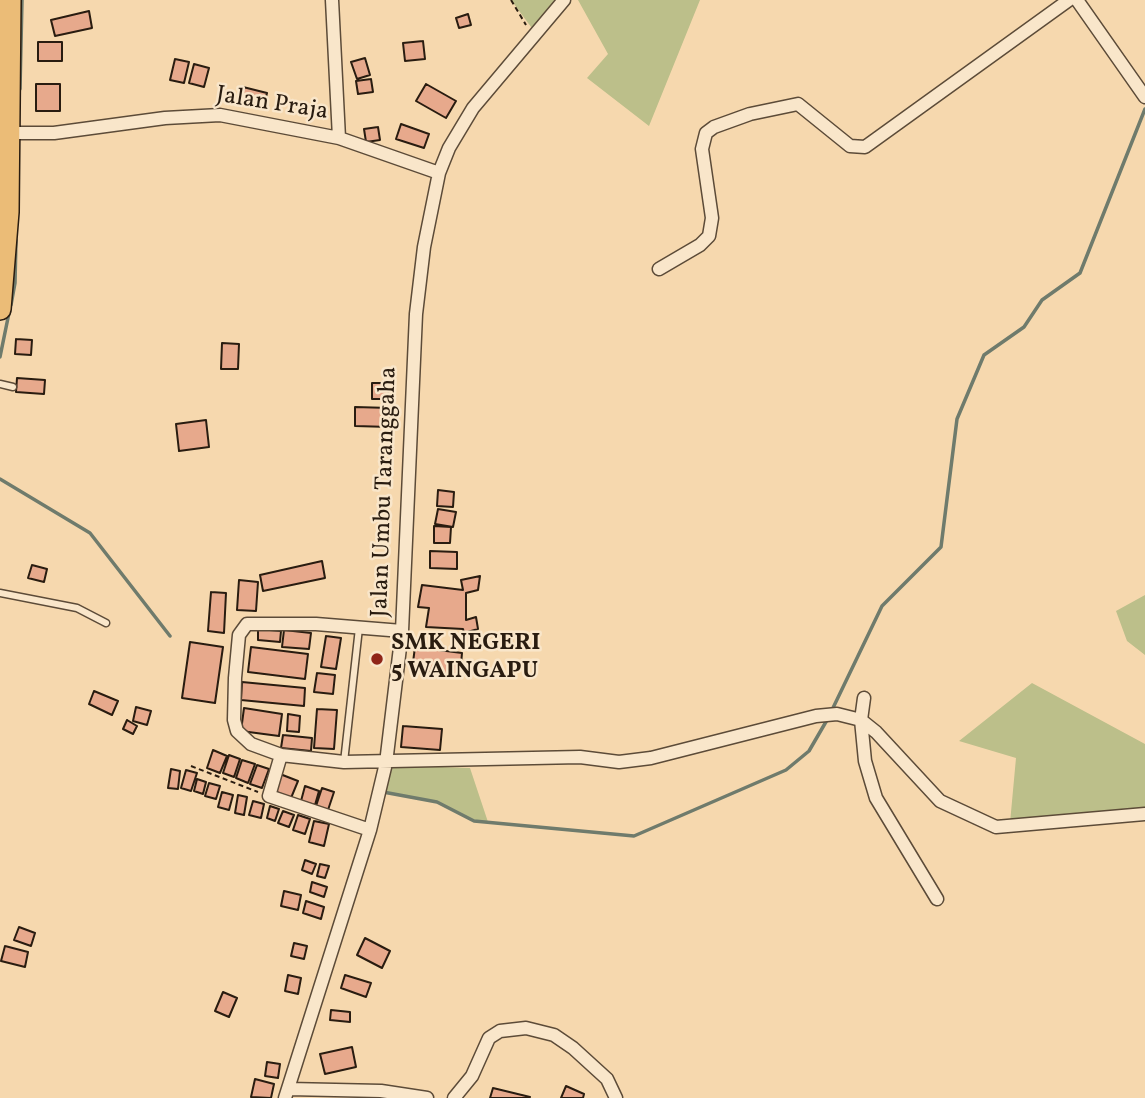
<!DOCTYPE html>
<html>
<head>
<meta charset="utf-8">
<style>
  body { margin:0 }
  canvas { display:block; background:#f6d8ae }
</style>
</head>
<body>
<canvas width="1145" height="1098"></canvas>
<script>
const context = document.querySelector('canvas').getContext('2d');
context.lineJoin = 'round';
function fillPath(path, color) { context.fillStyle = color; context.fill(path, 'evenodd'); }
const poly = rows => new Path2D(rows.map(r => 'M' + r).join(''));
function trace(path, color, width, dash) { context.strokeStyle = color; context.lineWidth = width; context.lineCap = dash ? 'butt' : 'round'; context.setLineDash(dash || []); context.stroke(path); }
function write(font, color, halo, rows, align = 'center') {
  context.font = font + ' Vollkorn,serif'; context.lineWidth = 5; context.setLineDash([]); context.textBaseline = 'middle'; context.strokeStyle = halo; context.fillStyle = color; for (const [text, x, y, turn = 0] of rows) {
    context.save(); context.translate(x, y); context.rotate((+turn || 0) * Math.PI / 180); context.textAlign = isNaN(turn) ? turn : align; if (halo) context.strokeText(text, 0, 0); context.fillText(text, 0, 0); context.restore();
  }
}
fillPath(poly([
  [511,0,565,0,537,35],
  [578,0,700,0,649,126,587,78,608,54],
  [1145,595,1145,655,1127,641,1116,611],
  [1032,683,1145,744,1145,810,1010,823,1016,758,959,741],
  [385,765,470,768,488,822,474,821,436,802,381,792]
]), '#bcbf8a');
trace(poly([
  [20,89,22,0],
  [11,305,15,283,16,240],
  [0,357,9,313],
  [0,479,90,533,170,636],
  [832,710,882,606,941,547,957,419,984,355,1024,327,1042,300,1080,273,1145,109],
  [383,792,437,802,474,821,634,836,786,770,809,751,827,720]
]), '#6f7b6c', 3.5);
const building = poly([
  [89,11,92,28,55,36,51,20,89,11],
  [468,14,471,25,459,28,456,18,468,14],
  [423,41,425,59,405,61,403,43,423,41],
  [38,42,62,42,62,61,38,61,38,42],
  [365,58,370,75,357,79,351,62,365,58],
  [175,59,189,62,184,83,170,80,175,59],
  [194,64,209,68,204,87,189,83,194,64],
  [371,79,373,92,358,94,356,81,371,79],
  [36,84,60,84,60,111,36,111,36,84],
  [426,84,456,101,446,118,416,101,426,84],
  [243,87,267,93,263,109,240,103,243,87],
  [401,124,429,134,424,148,396,139,401,124],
  [378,127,380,140,366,142,364,129,378,127],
  [16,339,32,340,31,355,15,354,16,339],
  [222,343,239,344,238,369,221,369,222,343],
  [17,378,45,380,44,394,16,392,17,378],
  [372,383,388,383,389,399,372,399,372,383],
  [355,407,390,408,390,427,355,426,355,407],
  [206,420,209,447,179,451,176,424,206,420],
  [438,490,454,492,453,507,437,506,438,490],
  [438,509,456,512,453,527,435,524,438,509],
  [434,526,451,527,450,543,434,543,434,526],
  [430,551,457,552,457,569,430,568,430,551],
  [322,561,325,578,263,591,260,575,322,561],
  [32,565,47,569,44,582,28,578,32,565],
  [480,576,478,590,466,593,466,620,476,617,478,629,464,633,463,629,426,627,429,608,418,607,422,585,463,590,461,580,480,576],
  [239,580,258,582,256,611,237,610,239,580],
  [211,592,226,593,224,633,208,631,211,592],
  [258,629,281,631,280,642,258,640,258,629],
  [284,630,311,633,309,649,282,647,284,630],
  [326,636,341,638,336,669,321,667,326,636],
  [190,642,223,647,215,703,182,698,190,642],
  [251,647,308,654,305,679,248,672,251,647],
  [415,647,462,653,460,676,412,670,415,647],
  [317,673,335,675,333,694,314,692,317,673],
  [242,682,305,688,304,706,241,700,242,682],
  [94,691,118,701,112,715,89,704,94,691],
  [136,707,151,711,147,725,133,721,136,707],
  [244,708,282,714,279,736,241,731,244,708],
  [317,709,337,710,334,749,314,748,317,709],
  [288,714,300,716,299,732,287,731,288,714],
  [127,720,137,726,133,734,123,729,127,720],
  [403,726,442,729,440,750,401,747,403,726],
  [283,735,312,738,311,751,281,748,283,735],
  [213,750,227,756,220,773,207,768,213,750],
  [229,755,240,759,234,777,223,773,229,755],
  [242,760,255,764,248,783,236,778,242,760],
  [257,765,269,769,262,788,250,784,257,765],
  [171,769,180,771,178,789,168,788,171,769],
  [186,770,197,773,191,791,181,788,186,770],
  [280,774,298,781,291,798,274,791,280,774],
  [197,779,206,782,203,794,194,791,197,779],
  [209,783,220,786,216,799,205,796,209,783],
  [305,786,319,791,315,805,301,801,305,786],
  [322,788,334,792,328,810,316,806,322,788],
  [222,792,233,795,229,810,218,807,222,792],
  [238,795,247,797,244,815,235,813,238,795],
  [253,801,264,804,261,818,249,815,253,801],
  [270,806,279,809,275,821,267,818,270,806],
  [283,811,294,815,289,827,278,823,283,811],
  [298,815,310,819,305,834,293,830,298,815],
  [314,821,329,824,324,846,309,842,314,821],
  [305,860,316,864,312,874,302,870,305,860],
  [320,864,329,866,325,878,317,876,320,864],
  [312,882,327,887,324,897,310,892,312,882],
  [284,891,301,895,298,910,281,906,284,891],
  [306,901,324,907,321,919,303,913,306,901],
  [19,927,35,933,31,946,14,940,19,927],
  [365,938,390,951,382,968,357,955,365,938],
  [294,943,307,946,304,959,291,956,294,943],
  [5,946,28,952,25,967,1,961,5,946],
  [288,975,301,978,298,994,285,991,288,975],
  [345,975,371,983,366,997,341,988,345,975],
  [223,992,237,998,229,1017,215,1011,223,992],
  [331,1010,350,1012,350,1022,330,1020,331,1010],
  [352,1047,356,1067,325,1074,320,1054,352,1047],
  [267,1062,280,1064,278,1078,265,1076,267,1062],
  [255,1079,274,1084,271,1098,251,1097,255,1079],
  [566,1086,584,1094,583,1098,561,1098,566,1086],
  [493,1088,530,1097,529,1098,490,1098,493,1088]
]);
fillPath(building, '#e7a98c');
trace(building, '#291c10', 2);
const lane = poly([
  [0,384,13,387],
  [0,593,77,608,106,623],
  [344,762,359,628]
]);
const street = poly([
  [332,0,339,138],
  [1077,0,1145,97],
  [9,133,54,133,165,118,220,115,339,138,439,173],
  [659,269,700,245,709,236,712,218,702,149,706,133,714,127,750,114,798,104,850,146,865,147,1069,0],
  [402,631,316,624,247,624,239,635,235,678,234,720,237,731,251,744,281,755,344,762,580,757,619,762,651,758,816,716,837,714,861,720,876,732,940,801,996,827,1145,814],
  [864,698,861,720,865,761,876,798,937,899],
  [281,755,269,796,370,830],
  [289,1089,381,1091,427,1098],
  [285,1098,370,830,386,763,402,631,416,314,424,247,439,173,449,148,473,108,564,0],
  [454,1098,472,1076,489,1038,500,1031,526,1028,554,1035,573,1048,607,1079,616,1098]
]);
const highway = poly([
  [0,309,8,212,10,0]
]);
trace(lane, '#5c4b38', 9);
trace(street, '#5c4b38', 15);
trace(highway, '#291c10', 24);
trace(poly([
  [511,0,526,25],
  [191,766,258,792]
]), '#291c10', 2, [5, 3.5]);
trace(lane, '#f9e6ca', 6);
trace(street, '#f9e6ca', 12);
trace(highway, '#ebbc77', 21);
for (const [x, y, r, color] of [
  [377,659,7,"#8f2418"]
]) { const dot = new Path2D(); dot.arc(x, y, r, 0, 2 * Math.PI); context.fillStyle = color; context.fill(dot); trace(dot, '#f9e6ca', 2.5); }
write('24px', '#291c10', '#f9e6ca', [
  ["Jalan Praja",272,105,9],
  ["Jalan Umbu Taranggaha",386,492,-88]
]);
write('bold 24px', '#291c10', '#f9e6ca', [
  ["SMK NEGERI",391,645],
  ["5 WAINGAPU",391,673]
], 'left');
</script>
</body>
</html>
